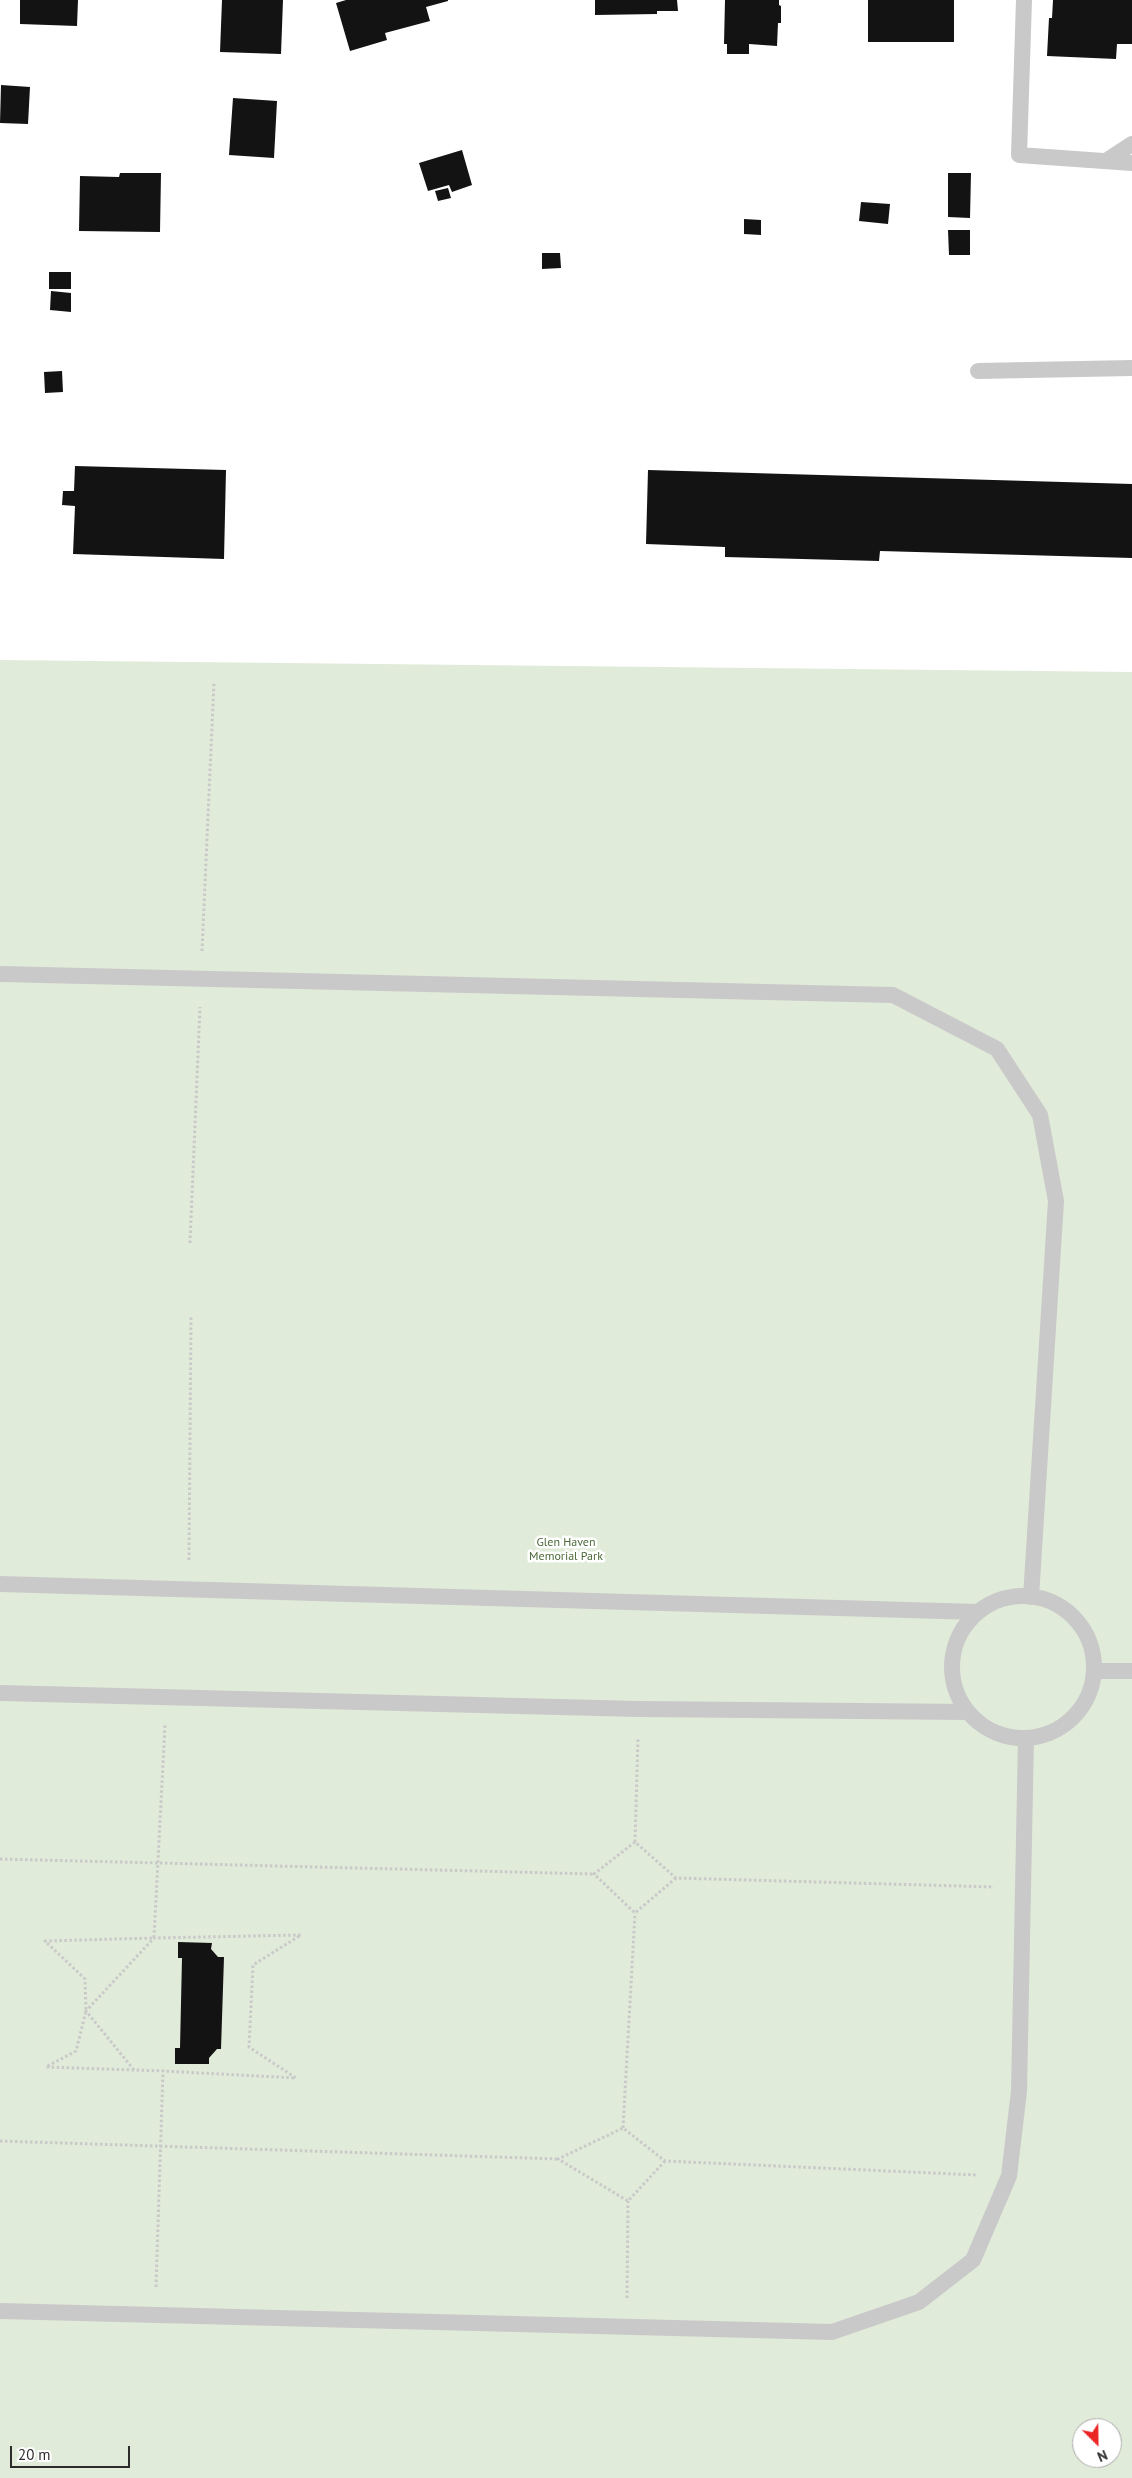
<!DOCTYPE html>
<html>
<head>
<meta charset="utf-8">
<style>
  body { margin:0 }
  #map { position:relative; width:1132px; height:2478px; overflow:hidden; background:#fff; font-family:"PT Sans",sans-serif }
  canvas { display:block }
  .north { position:absolute; left:1072px; top:2418px; width:50px; height:50px; box-sizing:border-box; background:#fff; border:1px solid #ababab; border-radius:50%; rotate:157deg; font-size:14px; font-weight:700; line-height:20px; text-align:center; color:#2c2c2c }
  .north::after { content:''; display:block; margin:auto; width:18px; height:22px; background:#ec2625; clip-path:polygon(50% 0,100% 100%,50% 72%,0 100%) }
  .scale { position:absolute; left:10px; top:2446px; width:120px; height:22px; box-sizing:border-box; border:2px solid #2c2c2c; border-top:0; padding-left:6px; font-size:15px; line-height:18px; white-space:nowrap; color:#2c2c2c; -webkit-text-stroke:4px #fff; paint-order:stroke }
</style>
</head>
<body>
<div id="map">
<canvas width="1132" height="2478"></canvas>
<div class="north">N</div>
<div class="scale">20 m</div>
</div>
<script>
const context = document.querySelector('canvas').getContext('2d');
context.lineJoin = 'round';
function fillPath(path, color) { context.fillStyle = color; context.fill(path, 'evenodd'); }
const poly = rows => new Path2D(rows.map(r => 'M' + r).join(''));
function trace(path, color, width, dash) { context.strokeStyle = color; context.lineWidth = width; context.lineCap = dash ? 'butt' : 'round'; context.setLineDash(dash || []); context.stroke(path); }
function write(font, color, halo, rows, align = 'center') {
  context.font = font + ' "PT Sans",sans-serif'; context.lineWidth = 5; context.setLineDash([]); context.textBaseline = 'middle'; context.strokeStyle = halo; context.fillStyle = color; for (const [text, x, y, turn = 0] of rows) {
    context.save(); context.translate(x, y); context.rotate((+turn || 0) * Math.PI / 180); context.textAlign = isNaN(turn) ? turn : align; if (halo) context.strokeText(text, 0, 0); context.fillText(text, 0, 0); context.restore();
  }
}
fillPath(poly([
  [0,660,1132,672,1132,2478,0,2478],
  [1082,2428,1112,2428,1112,2458,1082,2458]
]), '#e1ebd9');
fillPath(poly([
  [20,0,78,0,77,26,20,24],
  [222,0,283,0,281,54,220,52],
  [346,0,448,0,448,1,426,7,430,21,385,33,387,40,350,51,336,3],
  [595,0,677,0,678,11,657,11,657,14,595,15],
  [725,0,779,0,779,5,781,6,781,23,778,23,777,46,749,44,749,54,727,54,727,44,724,44],
  [868,0,954,0,954,42,868,42],
  [1053,0,1132,0,1132,44,1117,44,1116,59,1047,56,1049,18,1052,18],
  [1,85,30,87,28,124,0,123],
  [233,98,277,101,274,158,229,155],
  [462,150,472,185,452,192,449,185,428,191,419,163],
  [120,173,161,173,160,232,79,231,80,176,119,177],
  [948,173,971,173,970,218,948,217],
  [448,188,451,198,438,201,435,191],
  [861,202,890,204,888,224,859,221],
  [744,219,761,220,761,235,744,234],
  [948,230,970,230,970,255,949,255],
  [542,253,560,253,561,268,542,269],
  [49,272,71,272,71,289,49,289],
  [51,291,71,293,71,312,50,310],
  [62,371,63,392,45,393,44,372],
  [75,466,226,470,224,559,73,554,75,506,62,505,63,491,74,491],
  [648,470,1132,484,1132,558,880,551,879,561,725,557,725,547,646,544],
  [178,1942,212,1943,211,1949,218,1957,224,1957,221,2049,217,2049,209,2058,209,2064,175,2064,175,2048,180,2048,182,1958,178,1958]
]), '#131313');
trace(poly([
  [202,951,214,682],
  [190,1243,200,1007],
  [189,1560,191,1317],
  [635,1842,638,1737],
  [0,1859,594,1874],
  [676,1878,635,1913,594,1874,635,1842,676,1878,994,1887],
  [134,2070,86,2011,154,1938,301,1935,253,1965,249,2047,296,2078,163,2071],
  [623,2128,635,1913],
  [0,2141,558,2159],
  [665,2161,628,2201,558,2159,623,2128,665,2161,977,2175],
  [156,2287,163,2071,46,2067,76,2051,86,2011,85,1979,45,1941,154,1938,165,1725],
  [627,2298,628,2201]
]), '#c9c9c9', 3, [2.5, 2.5]);
trace(poly([
  [1024,0,1019,155,1132,163],
  [1106,161,1132,144],
  [978,371,1132,368],
  [0,974,893,995,997,1049,1040,1115,1056,1201,1031,1597],
  [0,1584,978,1612],
  '952 1667a71 71 0 1 1 142 0a71 71 0 1 1-142 0Z',
  [1094,1671,1132,1671],
  [0,1693,639,1709,968,1712],
  [0,2311,832,2332,919,2302,973,2260,1009,2176,1019,2091,1026,1738]
]), '#c9c9c9', 16);
write('12px', '#4b6938', '#fff', [
  ["Glen Haven",566,1543],
  ["Memorial Park",566,1557]
]);
</script>
</body>
</html>
